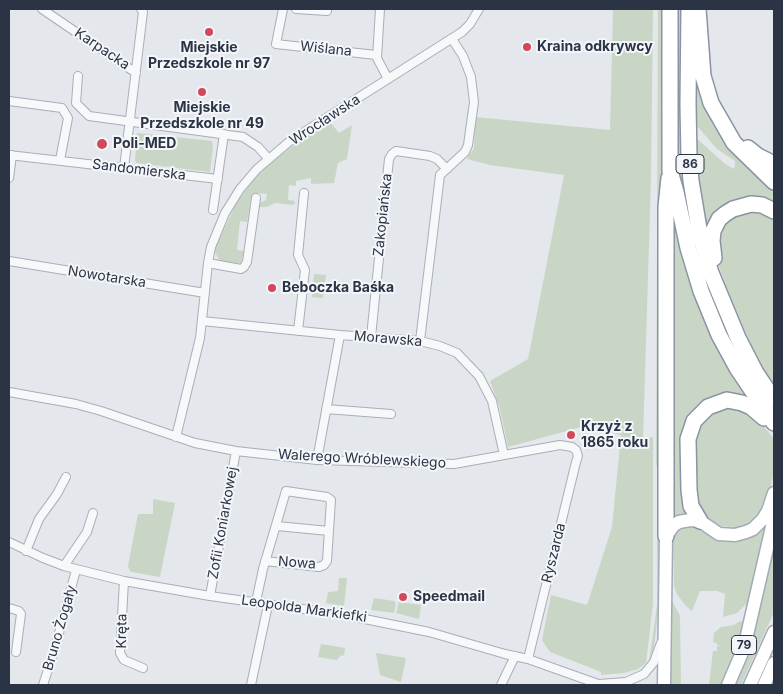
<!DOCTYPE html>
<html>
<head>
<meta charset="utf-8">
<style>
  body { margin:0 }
  #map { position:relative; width:783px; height:694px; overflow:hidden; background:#e4e7ec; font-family:Inter,sans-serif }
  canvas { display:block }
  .frame { position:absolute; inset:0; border:10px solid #2b3445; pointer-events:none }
</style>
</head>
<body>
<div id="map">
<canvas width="783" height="694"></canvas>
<div class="frame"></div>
</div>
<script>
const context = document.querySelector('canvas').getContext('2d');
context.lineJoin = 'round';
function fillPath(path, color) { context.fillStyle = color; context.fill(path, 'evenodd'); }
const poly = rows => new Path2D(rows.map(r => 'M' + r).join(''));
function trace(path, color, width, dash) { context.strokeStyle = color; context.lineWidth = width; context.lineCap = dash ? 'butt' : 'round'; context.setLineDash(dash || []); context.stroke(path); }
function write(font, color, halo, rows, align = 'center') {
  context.font = font + ' Inter,sans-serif'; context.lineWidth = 4; context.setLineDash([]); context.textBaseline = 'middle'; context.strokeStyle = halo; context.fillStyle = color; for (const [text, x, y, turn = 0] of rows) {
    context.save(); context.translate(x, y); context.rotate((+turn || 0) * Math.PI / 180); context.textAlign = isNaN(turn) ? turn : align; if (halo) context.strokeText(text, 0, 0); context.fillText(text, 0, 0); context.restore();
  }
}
fillPath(poly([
  [613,9,653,9,651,179,643,439,653,437,653,604,646,663,638,669,624,673,601,675,601,672,550,652,542,640,551,595,587,605,612,527,621,435,585,426,508,447,500,409,490,381,528,359,564,175,490,165,467,159,474,148,475,117,610,130],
  [658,9,661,9,661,449,660,458,656,466],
  [677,9,683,9,707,278,718,313,737,354,734,352,701,278,680,180,677,129],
  [695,75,703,104,713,124,723,139,733,151,774,189,774,204,763,200,707,231,698,189,694,136,724,163,734,169,735,165,735,161,717,149,697,126],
  [330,122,339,133,352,125,347,159,338,163,334,183,311,184,311,178,296,181,296,186,289,185,288,200,295,201,294,205,275,203,267,207,260,207,260,203,266,200,267,194,255,193,251,198,247,222,240,221,237,250,244,251,241,263,237,264,223,263,218,258,215,252,217,244,236,204,251,183,268,165,293,146],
  [137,133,212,141,213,147,210,172,137,163,135,161],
  [754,210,774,217,774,382,772,382,762,367,753,350,728,291,717,261,719,231,730,217],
  [672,213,748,397,694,412,688,514,673,520],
  [314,274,326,275,323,298,312,297],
  [727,406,742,408,761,423,774,439,774,472,766,505,758,517,748,525,735,528,716,525,705,518,695,501,694,445,697,428,706,416],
  [153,499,175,503,160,577,132,572,130,571,128,566,138,514,153,514],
  [657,520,661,523,659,603,654,649,649,662,657,605],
  [685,525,696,525,708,533,766,525,750,600,737,613,723,617,725,594,717,591,700,591,692,611,685,605,677,594,674,586,673,535,678,529],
  [774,543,774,612,741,685,734,685,752,635],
  [339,578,347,578,344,606,326,603,328,592,338,591],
  [374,598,394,601,396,603,394,613,371,610],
  [671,599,680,616,681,685,669,685],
  [399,602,421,605,419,619,396,613],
  [740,621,743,622,744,626,722,685,709,685,713,651,717,651,717,646,722,646,717,645,717,643,713,642,714,633,721,627,734,625],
  [321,644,345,648,344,656,341,655,337,660,318,657],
  [376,653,406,658,401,682,380,675]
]), '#c9d6c5');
const street = poly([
  [42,9,136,73],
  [283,9,276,44,376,55],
  [296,9,327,11,327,9],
  [380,9,377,58,388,79],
  [78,76,76,103,89,116,243,137,258,147,268,158],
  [9,101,62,108,68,118,60,160],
  [9,155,218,179],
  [124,168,143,12,141,9],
  [9,178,12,155],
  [213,210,224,134],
  [9,261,205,293],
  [208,263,241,269,244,267,247,262,256,198],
  [202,321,340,335,420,341,440,346,457,353,479,376,492,401,504,455],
  [298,331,305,270,298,255,304,193],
  [371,337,389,159,392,154,396,151,430,156,437,159,447,169],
  [420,341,440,175,465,152,468,145,474,102,471,77,463,56,452,39],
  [9,392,76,404,101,411,195,443,236,451,317,460,454,464,560,445,572,447,576,450,578,456,576,462,528,659],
  [326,409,391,414],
  [176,437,200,338,208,263,211,247,225,213,240,189,257,169,290,141,462,32,470,24,479,9],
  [317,460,340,335],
  [277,526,329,531],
  [9,542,43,558,64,566,124,581,210,596,345,615,429,632,505,654,528,659,601,685],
  [26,551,39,519,57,494,66,477],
  [64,566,87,532,93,513],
  [124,581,120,653,124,660,143,668],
  [210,596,236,451],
  [256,602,263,569,286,491,327,497,331,500,327,561,324,565,319,567,265,561],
  [9,608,19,611,21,614,16,652],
  [599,684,626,682,644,674,654,662,661,643],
  [43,685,55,648,76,570],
  [251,685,268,605],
  [501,685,515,656]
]);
const primary = poly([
  [664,685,666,536,674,525,679,522,690,520,700,521,719,534,735,535,746,532,753,529,763,519,768,511,774,493],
  [728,685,744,648,774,518],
  [750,685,774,632],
  [764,685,774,663]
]);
const highway = poly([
  [670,9,670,171,676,192,688,248,701,291,719,335,737,368,774,423],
  [689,9,688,104,689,158,691,181,700,235,711,273,738,338,756,373,774,400],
  [698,9,703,76,711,103,734,143,774,182],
  [748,148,758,156,774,164],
  [714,258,712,241,713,231,719,219,725,214,733,209,751,204,762,205,774,211],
  [700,521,691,506,689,490,688,439,694,421,708,407,727,400,742,403,751,407,764,418],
  [666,536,666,207,669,178]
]);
trace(street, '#a9aeb7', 10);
trace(primary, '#a3abb8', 15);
trace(highway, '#8b94a3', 18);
trace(street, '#f7f8fa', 8);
trace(primary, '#fff', 12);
trace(highway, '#fff', 15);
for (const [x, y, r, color] of [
  [209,32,5,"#d1495b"],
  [527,47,5,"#d1495b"],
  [202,92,5,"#d1495b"],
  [102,144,6,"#d1495b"],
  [272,288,5,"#d1495b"],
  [571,435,5,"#d1495b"],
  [403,597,5,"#d1495b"]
]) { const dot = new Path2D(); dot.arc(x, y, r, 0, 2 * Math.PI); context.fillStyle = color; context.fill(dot); trace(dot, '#f4f6f9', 2); }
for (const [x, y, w] of [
  [690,164,28],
  [744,645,25]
]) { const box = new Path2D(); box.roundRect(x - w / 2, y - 9.5, w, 19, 4); context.fillStyle = '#f4f6f9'; context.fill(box); trace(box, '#2b3445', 1); }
write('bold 12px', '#2b3445', null, [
  ["86",690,164],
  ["79",744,645]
]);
write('bold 14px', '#2b3445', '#f4f6f9', [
  ["Kraina odkrywcy",537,47],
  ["Miejskie",209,48,"center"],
  ["Przedszkole nr 97",209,64,"center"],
  ["Miejskie",202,108,"center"],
  ["Przedszkole nr 49",202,124,"center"],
  ["Poli-MED",113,144],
  ["Beboczka Baśka",282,288],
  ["Krzyż z",581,427],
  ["1865 roku",581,443],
  ["Speedmail",413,597]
], 'left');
write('14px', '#2b3445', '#f4f6f9', [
  ["Karpacka",102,49,34],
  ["Wiślana",326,49,6],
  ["Wrocławska",325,120,-33],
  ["Sandomierska",139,170,7],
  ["Zakopiańska",383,215,-84],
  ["Nowotarska",107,277,9],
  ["Morawska",388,339,5],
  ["Walerego Wróblewskiego",362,459,3],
  ["Zofii Koniarkowej",223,523,-80],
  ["Ryszarda",554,553,-76],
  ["Nowa",297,563,4],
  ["Leopolda Markiefki",304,609,8],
  ["Bruno Żogały",60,628,-74],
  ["Kręta",122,631,-89]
]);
</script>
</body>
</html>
